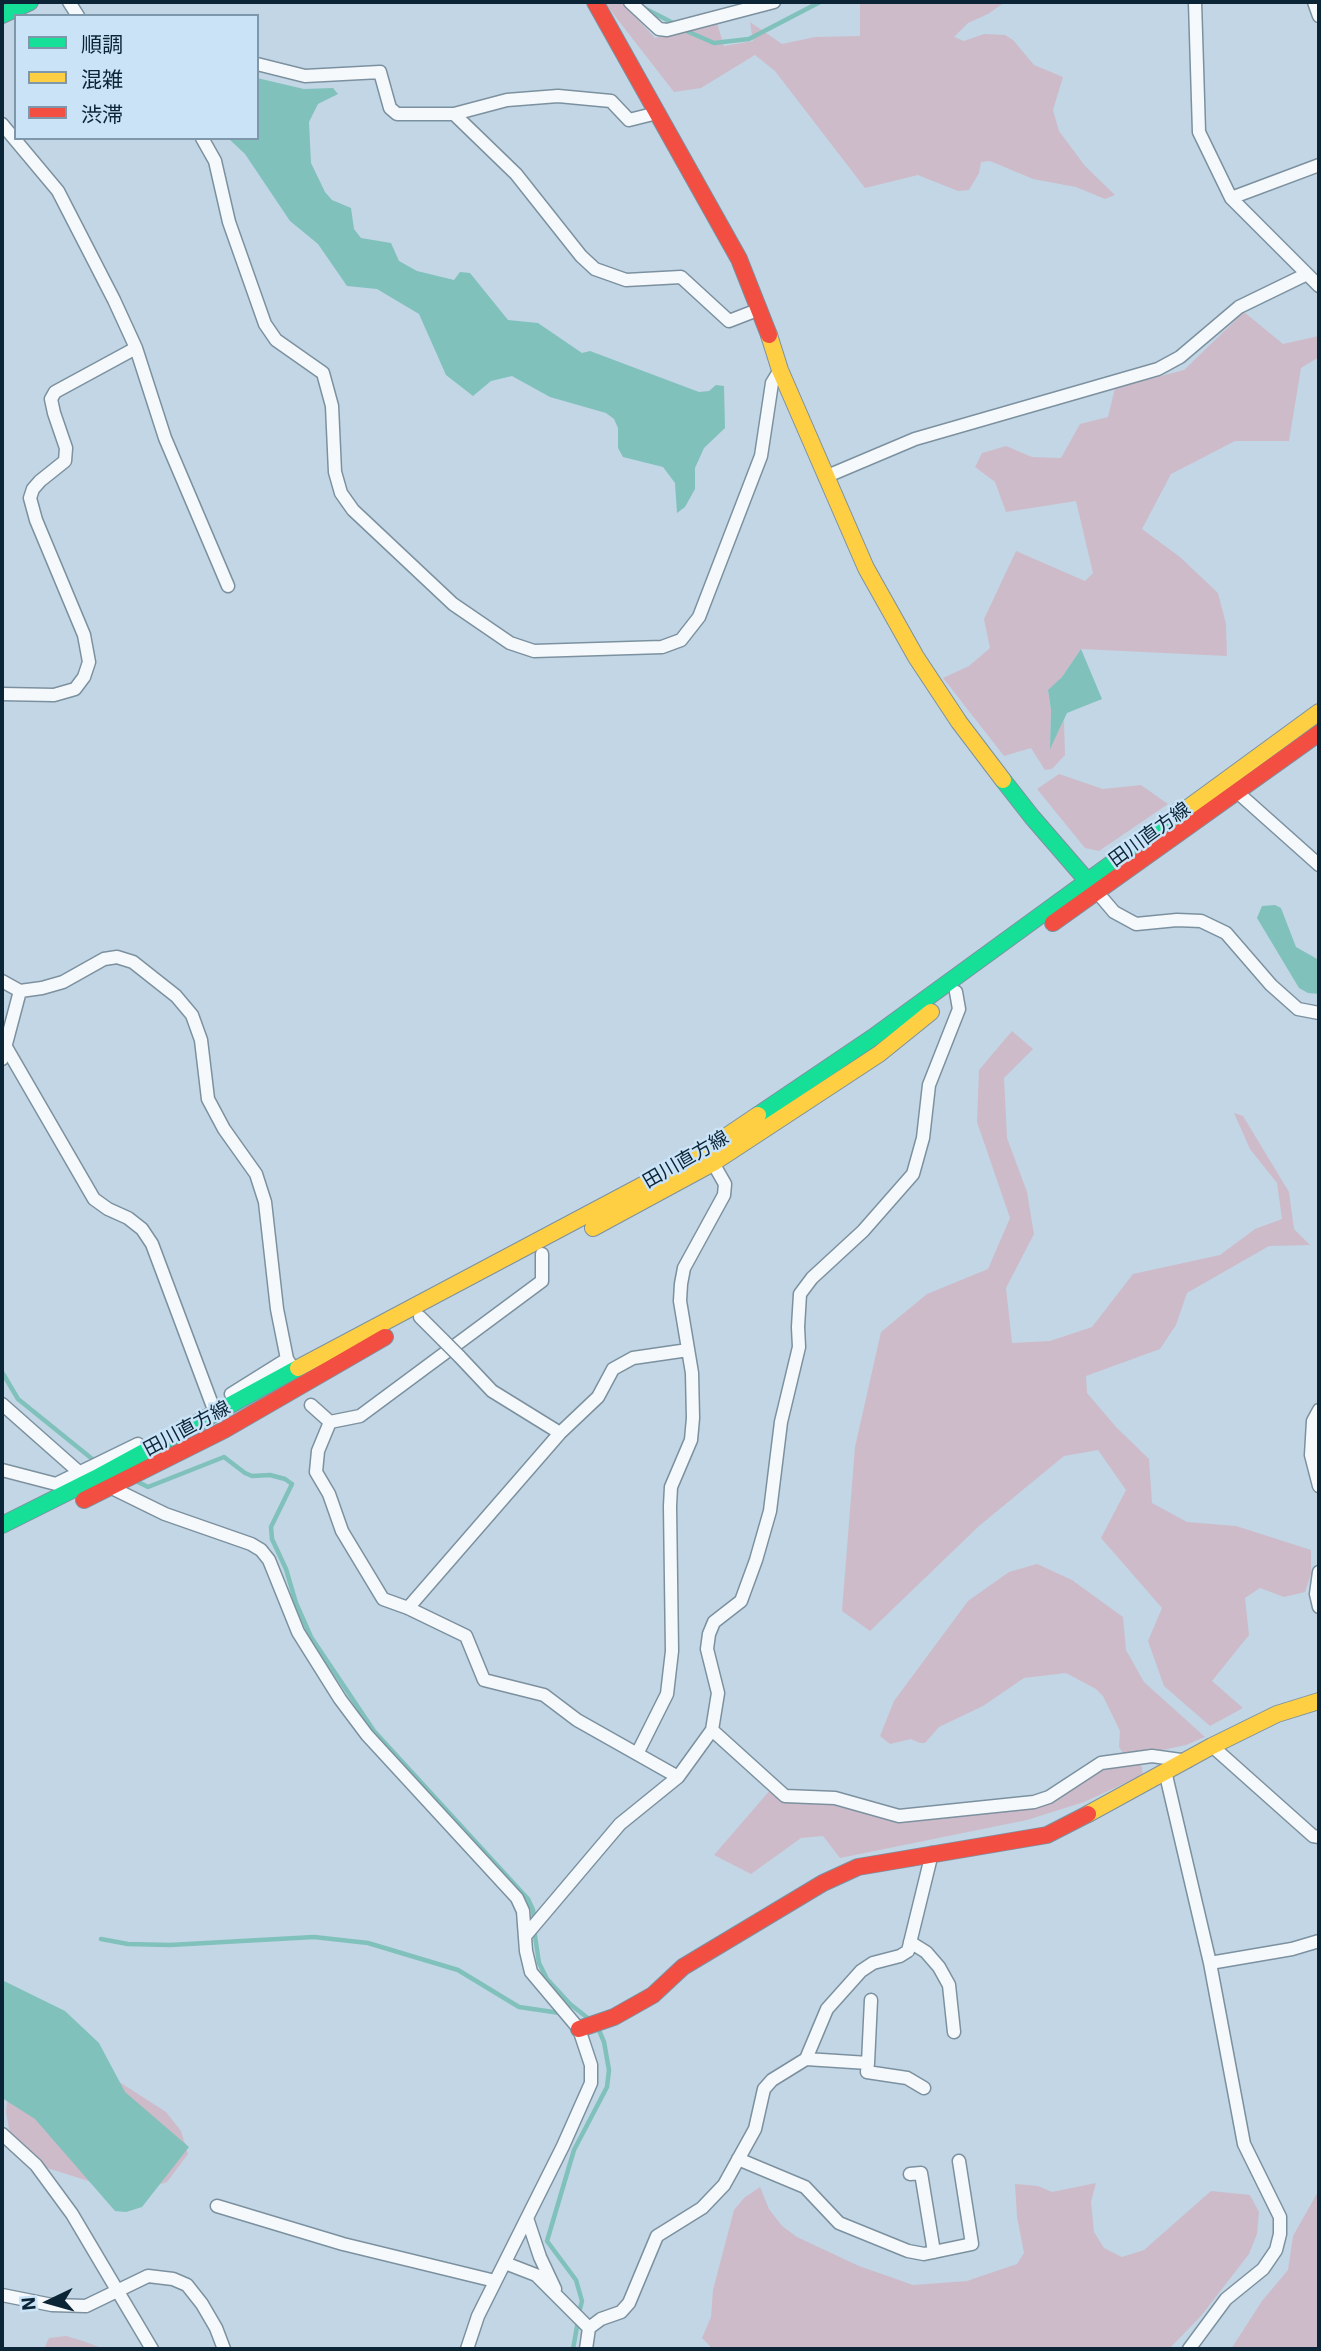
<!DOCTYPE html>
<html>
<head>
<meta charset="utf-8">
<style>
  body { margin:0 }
  #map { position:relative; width:1321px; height:2351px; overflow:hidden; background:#c2d6e5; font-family:"IBM Plex Sans","Noto Sans JP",sans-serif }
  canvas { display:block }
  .frame { position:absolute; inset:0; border:4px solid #0b2537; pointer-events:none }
  .legend { position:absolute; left:14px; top:14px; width:245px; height:126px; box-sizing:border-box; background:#cbe3f6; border:2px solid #7e97aa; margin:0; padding:9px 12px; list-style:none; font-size:21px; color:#0b2537 }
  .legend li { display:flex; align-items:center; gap:14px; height:35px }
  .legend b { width:35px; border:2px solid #7e97aa }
  .north { position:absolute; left:14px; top:2267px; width:70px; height:70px; -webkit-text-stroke:5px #cbe3f6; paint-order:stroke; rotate:265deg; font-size:19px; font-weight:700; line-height:28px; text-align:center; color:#0b2537 }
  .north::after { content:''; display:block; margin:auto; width:24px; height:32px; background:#0b2537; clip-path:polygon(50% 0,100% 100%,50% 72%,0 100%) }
</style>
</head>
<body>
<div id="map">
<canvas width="1321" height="2351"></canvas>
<div class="frame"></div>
<ul class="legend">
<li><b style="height:9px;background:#16e098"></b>順調</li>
<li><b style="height:9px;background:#ffcf43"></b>混雑</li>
<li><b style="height:9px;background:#f24e42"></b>渋滞</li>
</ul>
<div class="north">N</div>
</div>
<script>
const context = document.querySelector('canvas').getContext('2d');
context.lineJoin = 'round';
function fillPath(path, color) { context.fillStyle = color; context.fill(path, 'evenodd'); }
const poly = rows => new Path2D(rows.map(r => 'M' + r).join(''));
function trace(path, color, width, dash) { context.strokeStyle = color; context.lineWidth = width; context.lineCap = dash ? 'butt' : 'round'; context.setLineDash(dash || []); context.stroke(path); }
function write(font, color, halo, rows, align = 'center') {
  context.font = font + ' "IBM Plex Sans","Noto Sans JP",sans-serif'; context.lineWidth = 5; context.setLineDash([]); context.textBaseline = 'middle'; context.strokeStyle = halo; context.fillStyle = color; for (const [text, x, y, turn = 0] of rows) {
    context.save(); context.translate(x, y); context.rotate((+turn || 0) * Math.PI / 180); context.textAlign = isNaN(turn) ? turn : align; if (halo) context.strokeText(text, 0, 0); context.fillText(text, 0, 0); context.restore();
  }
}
fillPath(poly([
  [604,2,622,2,655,38,717,23,724,46,753,41,750,22,782,44,815,37,860,36,860,2,1005,2,988,14,968,23,954,37,964,41,984,34,1005,35,1013,40,1034,65,1063,77,1053,110,1059,131,1085,166,1115,195,1105,199,1076,187,1033,179,990,161,981,162,979,173,969,190,958,191,918,175,865,188,775,71,755,55,701,88,674,92],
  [1244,312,1283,344,1319,336,1319,357,1301,368,1289,441,1235,441,1171,474,1142,529,1180,557,1218,593,1226,624,1227,656,1081,649,1062,677,1048,691,1051,710,1050,747,1064,720,1065,755,1052,769,1045,770,1031,748,1004,756,943,678,969,666,990,648,984,619,1016,551,1085,581,1093,573,1076,501,1006,512,995,482,975,467,982,453,1006,446,1032,457,1061,458,1080,424,1108,417,1115,388,1184,370],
  [1059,774,1103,789,1141,785,1168,804,1099,851,1085,848,1037,789],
  [1012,1031,1033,1049,1004,1078,1007,1138,1027,1192,1034,1234,1006,1288,1012,1343,1050,1341,1092,1327,1133,1274,1220,1255,1255,1229,1282,1219,1277,1183,1250,1149,1234,1113,1243,1116,1289,1192,1294,1229,1310,1245,1269,1246,1187,1293,1176,1325,1160,1349,1086,1376,1087,1393,1116,1427,1149,1459,1152,1503,1187,1522,1236,1526,1311,1550,1311,1574,1305,1592,1284,1597,1260,1588,1245,1598,1249,1635,1212,1681,1243,1708,1210,1726,1164,1686,1148,1641,1162,1608,1101,1538,1126,1490,1098,1450,1064,1456,979,1526,870,1631,842,1611,855,1447,881,1332,927,1294,988,1269,1010,1218,977,1122,979,1070],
  [1037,1564,1072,1580,1123,1617,1126,1650,1144,1682,1205,1737,1186,1745,1139,1755,1125,1756,1119,1747,1120,1731,1103,1696,1096,1689,1066,1673,1024,1678,983,1706,939,1727,925,1743,920,1743,911,1739,890,1744,880,1736,894,1701,968,1601,1009,1572],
  [1141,1763,1143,1775,1084,1802,1027,1820,840,1858,823,1836,801,1838,751,1874,714,1855,771,1789,793,1803,841,1804,899,1821,1036,1805,1100,1769],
  [75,2063,121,2083,166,2112,181,2131,188,2154,167,2182,158,2185,98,2184,44,2167,16,2145,9,2129,6,2112,10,2079],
  [1096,2183,1091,2202,1094,2232,1104,2248,1122,2257,1144,2250,1211,2191,1250,2195,1259,2212,1257,2234,1249,2254,1201,2316,1169,2349,713,2349,702,2338,711,2317,713,2290,734,2210,744,2198,760,2187,769,2209,782,2226,797,2237,859,2266,913,2285,967,2281,1017,2264,1024,2253,1017,2217,1015,2184,1038,2186,1052,2192],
  [1319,2190,1319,2349,1231,2349,1262,2301,1288,2270,1293,2236],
  [66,2336,83,2341,104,2349,44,2349,49,2338]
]), '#cebbc9');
fillPath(poly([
  [257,78,304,89,333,88,338,94,318,104,309,122,311,163,325,192,332,200,351,208,354,229,361,238,391,243,399,261,417,271,454,280,460,272,470,273,508,320,538,323,582,353,590,351,699,392,709,391,716,385,724,386,725,428,704,448,695,468,695,489,685,507,677,513,675,483,663,467,623,457,618,448,618,428,614,419,606,413,550,397,512,376,491,381,473,396,446,375,419,314,377,289,347,286,318,244,290,221,245,154,228,138,257,138],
  [1081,649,1102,699,1067,713,1050,749,1051,710,1048,690,1062,677],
  [1275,905,1281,908,1296,947,1319,960,1319,994,1308,993,1299,988,1257,918,1262,906],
  [2,1980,65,2011,99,2043,125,2092,189,2147,142,2207,126,2212,115,2211,35,2119,2,2098]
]), '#80c1bc');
trace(poly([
  [642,7,675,24],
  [682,29,714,43,749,39,820,2],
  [2,1372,18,1399,96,1462],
  [136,1481,148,1487,224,1457,245,1473,252,1476,270,1475,285,1479,292,1484,271,1527,272,1539,286,1569,296,1603,311,1637,374,1731,528,1899,533,1910,534,1921],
  [534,1929,539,1963,547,1979,570,2004,589,2019],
  [101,1939,128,1944,170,1945,314,1937,368,1943,458,1970,519,2007,560,2013],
  [579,2313,582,2301,576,2280,547,2241,574,2150,607,2087,609,2070,604,2042,598,2028],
  [573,2349,578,2321]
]), '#80c1bc', 4.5);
const street = poly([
  [69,2,78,16],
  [630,2,659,29,667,30,774,2],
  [1195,2,1199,132,1231,198,1319,286],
  [1314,2,1319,16],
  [257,64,305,76,380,72,390,108,397,114,454,114,507,100,558,96,611,101,629,120,657,113],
  [454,114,516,174,581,256,595,269,626,280,681,277,729,321,760,309],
  [2,124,58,191,114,300,136,348,165,438,228,586],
  [202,138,215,161,229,222,265,324,276,340,323,373,332,406,335,472,341,493,353,510,453,604,510,643,534,651,662,647,681,640,699,617,761,456,772,383,780,370],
  [1231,198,1319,165],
  [825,477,915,439,1158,369,1180,357,1239,307,1307,274],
  [2,694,54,695,75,689,84,677,89,662,84,635,36,520,30,498,33,489,40,481,65,461,66,448,54,413,51,399,55,392,136,348],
  [1236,791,1319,865],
  [1097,892,1114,912,1136,924,1177,920,1201,921,1226,933,1271,985,1298,1009,1319,1013],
  [2,981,20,991,42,988,63,982,104,959,117,957,133,962,176,996,192,1015,201,1040,208,1099,224,1129,256,1174,265,1202,277,1309,287,1359,292,1367],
  [6,1047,94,1199,108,1209,128,1218,142,1229,152,1244,213,1407],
  [2,1059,20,991],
  [420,1317,443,1340],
  [459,1356,492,1391,560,1433],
  [231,1394,287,1359],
  [2,1404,80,1473],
  [311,1405,330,1422,318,1451,316,1472,329,1494,342,1531,383,1599,408,1608,466,1636,484,1680,544,1695,577,1720,678,1777],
  [1319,1410,1313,1421,1311,1455,1319,1486],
  [330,1422,360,1416,542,1281,542,1254],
  [2,1470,56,1484,138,1444],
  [110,1487,165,1514,251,1544,261,1550,269,1560,298,1632,340,1699,367,1735,517,1898,523,1911,526,1951,531,1972,579,2029,591,2065,591,2083,563,2146,478,2316,467,2349],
  [1319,1572,1316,1594,1319,1607],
  [408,1608,560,1433,598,1397,613,1369,633,1358,688,1350],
  [712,1730,785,1796,835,1798,899,1816,1034,1802,1049,1797,1101,1763,1152,1756,1188,1761],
  [1212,1746,1313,1836,1319,1837],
  [637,1754,667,1694,672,1651,670,1506,671,1487,691,1440,693,1418,692,1373,680,1301,681,1284,684,1268,724,1195,725,1184,713,1163],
  [1165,1771,1210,1963,1244,2144,1280,2217,1280,2234,1276,2250,1263,2269,1226,2299,1189,2349],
  [526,1935,620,1824,678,1777,712,1730,718,1693,707,1649,709,1634,714,1622,741,1601,756,1560,770,1511,781,1422,799,1347,798,1327,800,1294,812,1278,863,1231,913,1174,923,1138,929,1085,959,1009,956,992],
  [910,1942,926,1952,939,1967,949,1985,954,2032],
  [1210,1963,1292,1949,1319,1941],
  [806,2059,868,2063,871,2000],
  [868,2063,867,2072,907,2078,924,2088],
  [2,2134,36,2165,72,2214,152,2349],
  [738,2159,805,2187,839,2223,908,2251,924,2254,972,2244,959,2161],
  [910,2174,921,2173,934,2252],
  [217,2206,343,2244,495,2281],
  [527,2218,540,2257,555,2289],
  [505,2263,536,2275,589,2328,586,2349],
  [2,2295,52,2305,86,2306,148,2276,173,2279,187,2285,202,2304,216,2328,224,2349],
  [589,2328,601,2319,621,2312,629,2303,657,2236,702,2208,724,2185,755,2129,764,2089,772,2080,806,2059,827,2009,861,1971,873,1963,900,1956,908,1951,932,1853]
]);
const fast = poly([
  [2,15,30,2],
  [1003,780,1032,817,1096,891],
  [758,1115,872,1038,1185,810],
  [2,1525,96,1478,298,1368]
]);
const slow = poly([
  [769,335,780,370,866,568,916,657,959,722,1003,780],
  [1185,810,1319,712],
  [593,1228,713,1163,879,1054,931,1012],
  [298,1368,654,1179,718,1142,758,1115],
  [1088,1814,1212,1746,1277,1714,1319,1701]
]);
const jam = poly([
  [595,2,739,259,769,335],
  [1053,923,1319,733],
  [84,1500,224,1430,385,1337],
  [579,2029,614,2017,653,1995,683,1967,823,1883,858,1867,1047,1835,1088,1814]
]);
trace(street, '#7c91a0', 15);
trace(fast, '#7c91a0', 18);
trace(slow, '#7c91a0', 18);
trace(jam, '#7c91a0', 18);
trace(street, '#f6f9fb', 12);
trace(fast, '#16e098', 16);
trace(slow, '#ffcf43', 16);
trace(jam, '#f24e42', 16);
const streetBridge = poly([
  [443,1340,459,1356]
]);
trace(streetBridge, '#7c91a0', 15, []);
trace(streetBridge, '#f6f9fb', 12);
write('19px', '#0b2537', '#cbe3f6', [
  ["田川直方線",1150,835,-36],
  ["田川直方線",686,1160,-30],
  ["田川直方線",187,1429,-28]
]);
</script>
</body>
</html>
